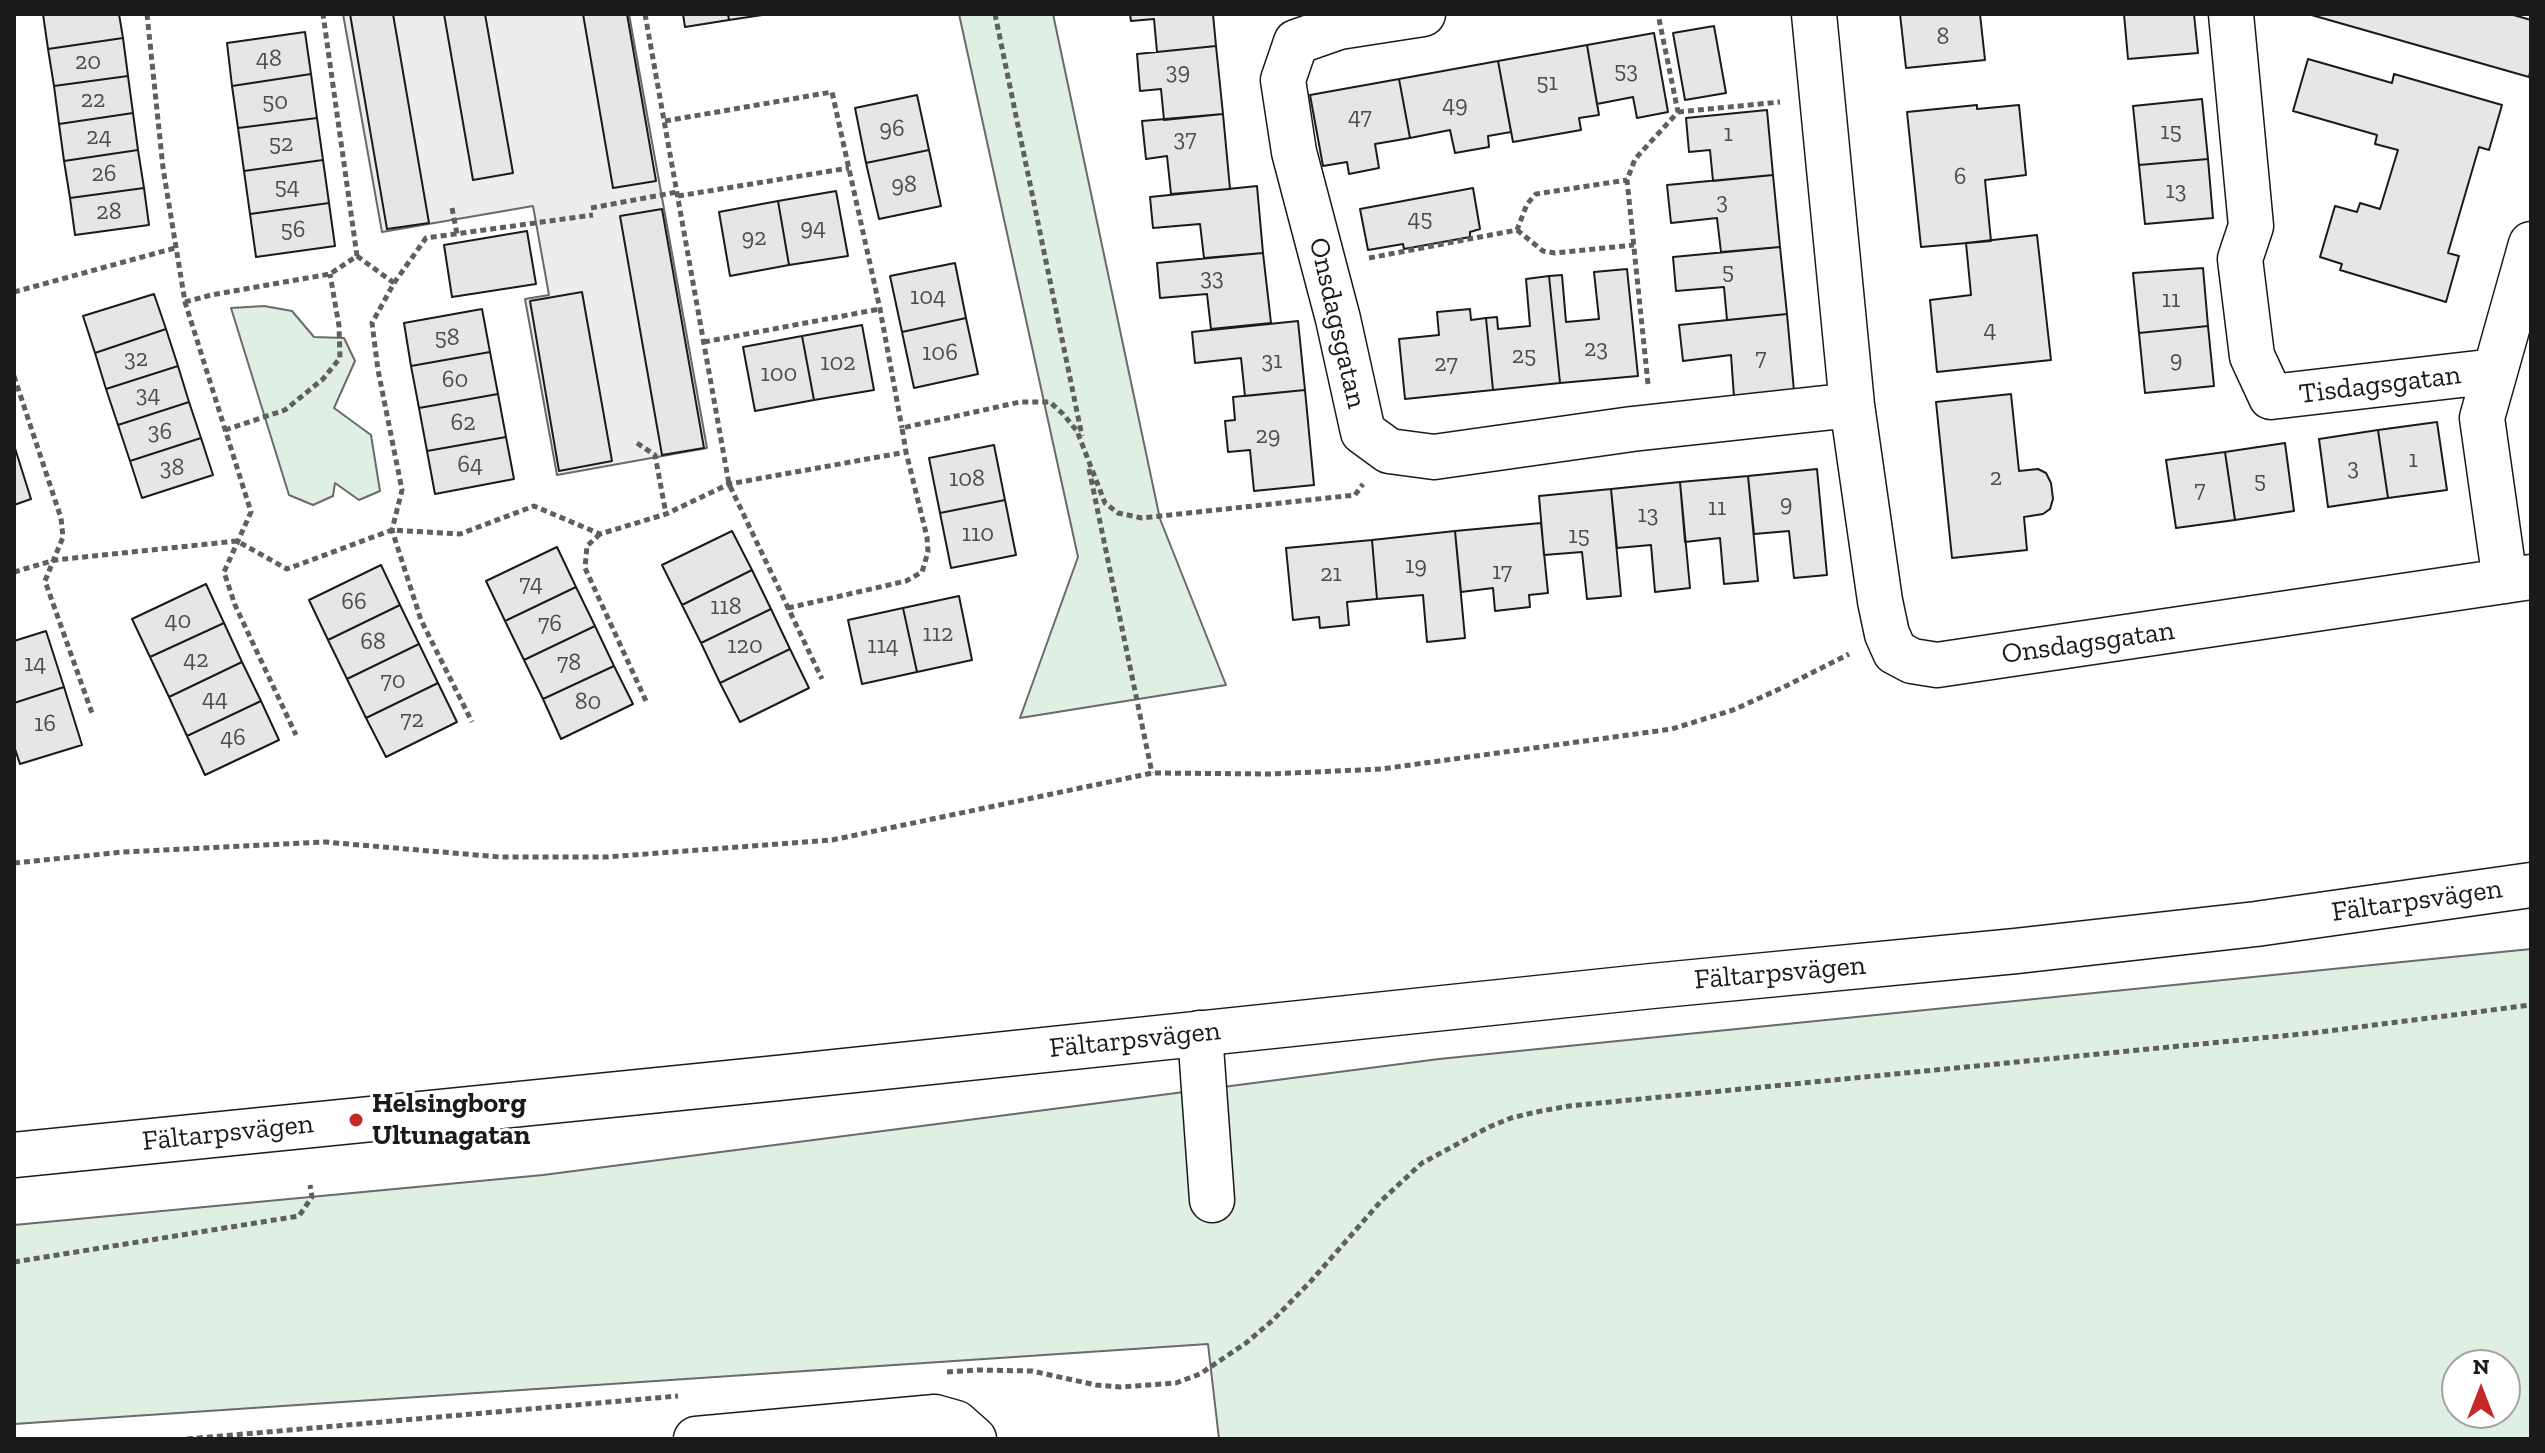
<!DOCTYPE html>
<html>
<head>
<meta charset="utf-8">
<style>
  body { margin:0 }
  #map { position:relative; width:2545px; height:1453px; overflow:hidden; background:#fff; font-family:"Zilla Slab",serif }
  canvas { display:block }
  .frame { position:absolute; inset:0; border:16px solid #1a1a1a; pointer-events:none }
  .north { position:absolute; left:2441px; top:1349px; width:80px; height:80px; box-sizing:border-box; background:#fff; border:2px solid #a3a3a3; border-radius:50%; rotate:0deg; font-size:22px; font-weight:700; line-height:32px; text-align:center; color:#1a1a1a }
  .north::after { content:''; display:block; margin:auto; width:28px; height:36px; background:#c62828; clip-path:polygon(50% 0,100% 100%,50% 72%,0 100%) }
</style>
</head>
<body>
<div id="map">
<canvas width="2545" height="1453"></canvas>
<div class="frame"></div>
<div class="north">N</div>
</div>
<script>
const context = document.querySelector('canvas').getContext('2d');
context.lineJoin = 'round';
function fillPath(path, color) { context.fillStyle = color; context.fill(path, 'evenodd'); }
const poly = rows => new Path2D(rows.map(r => 'M' + r).join(''));
function trace(path, color, width, dash) { context.strokeStyle = color; context.lineWidth = width; context.lineCap = dash ? 'butt' : 'round'; context.setLineDash(dash || []); context.stroke(path); }
function write(font, color, halo, rows, align = 'center') {
  context.font = font + ' "Zilla Slab",serif'; context.lineWidth = 6; context.setLineDash([]); context.textBaseline = 'middle'; context.strokeStyle = halo; context.fillStyle = color; for (const [text, x, y, turn = 0] of rows) {
    context.save(); context.translate(x, y); context.rotate((+turn || 0) * Math.PI / 180); context.textAlign = isNaN(turn) ? turn : align; if (halo) context.strokeText(text, 0, 0); context.fillText(text, 0, 0); context.restore();
  }
}
const green = poly([
  [959,14,1053,14,1160,519,1226,685,1020,718,1078,557,959,14],
  [264,306,292,311,314,337,344,338,355,361,334,408,371,435,380,491,359,500,335,483,333,496,313,505,289,495,231,308,264,306],
  [2531,949,2531,1439,1219,1439,1208,1344,14,1424,14,1225,543,1175,1439,1059,2531,949],
  [2457,1365,2505,1365,2505,1413,2457,1413,2457,1365]
]);
fillPath(green, '#e0efe3');
trace(green, '#6a6a6a', 2);
const parking = poly([
  [343,14,629,14,707,448,557,475,525,299,549,295,533,206,382,232,343,14]
]);
fillPath(parking, '#ededed');
trace(parking, '#6a6a6a', 2);
const building = poly([
  [43,14,119,14,123,38,48,49,43,14],
  [350,14,393,14,429,223,387,229,350,14],
  [444,14,485,14,513,173,473,180,444,14],
  [583,14,627,14,656,181,613,188,583,14],
  [683,14,728,14,729,20,685,27,683,14],
  [728,14,769,14,729,20,728,14],
  [1130,14,1213,14,1216,46,1157,52,1154,19,1131,21,1130,14],
  [1900,14,1980,14,1985,60,1906,68,1900,14],
  [2124,14,2194,14,2198,53,2128,59,2124,14],
  [2308,14,2510,14,2531,20,2531,68,2529,77,2308,14],
  [1714,26,1726,93,1685,100,1673,33,1714,26],
  [305,32,311,74,232,86,227,43,305,32],
  [1654,33,1668,112,1637,118,1633,97,1597,104,1587,45,1654,33],
  [123,38,128,76,54,86,48,49,123,38],
  [1587,45,1599,115,1579,118,1581,130,1513,142,1498,61,1587,45],
  [1216,46,1223,114,1164,120,1161,89,1140,91,1137,54,1216,46],
  [2308,59,2392,83,2394,74,2502,105,2489,150,2479,147,2448,253,2459,256,2446,302,2340,270,2342,264,2320,257,2335,206,2357,212,2360,203,2380,209,2398,150,2375,144,2377,135,2293,111,2308,59],
  [1498,61,1511,132,1488,136,1489,147,1455,153,1450,130,1410,138,1399,79,1498,61],
  [311,74,317,118,238,128,232,86,311,74],
  [128,76,133,113,59,124,54,86,128,76],
  [1399,79,1410,138,1375,144,1379,168,1349,174,1347,162,1323,166,1310,95,1399,79],
  [917,95,929,150,866,163,855,108,917,95],
  [2202,99,2208,159,2139,165,2133,106,2202,99],
  [1977,105,1977,109,2019,105,2026,175,1985,180,1991,241,1921,247,1907,112,1977,105],
  [1767,110,1773,175,1713,181,1710,150,1689,152,1686,118,1767,110],
  [133,113,138,150,64,161,59,124,133,113],
  [1223,114,1230,189,1171,194,1167,156,1146,159,1142,121,1223,114],
  [317,118,323,160,244,171,238,128,317,118],
  [138,150,144,188,70,198,64,161,138,150],
  [929,150,941,206,879,219,866,163,929,150],
  [2208,159,2213,218,2145,224,2139,165,2208,159],
  [323,160,329,203,250,214,244,171,323,160],
  [1773,175,1780,247,1721,252,1717,218,1671,223,1667,185,1773,175],
  [1257,186,1263,253,1204,258,1200,224,1153,228,1150,197,1257,186],
  [144,188,149,225,75,235,70,198,144,188],
  [1473,188,1480,229,1470,232,1470,237,1404,249,1403,244,1368,250,1360,209,1473,188],
  [836,191,848,256,789,265,778,201,836,191],
  [778,201,789,265,730,276,719,212,778,201],
  [329,203,335,246,256,257,250,214,329,203],
  [662,209,704,448,662,455,620,216,662,209],
  [527,231,536,284,452,297,444,245,527,231],
  [2037,235,2051,360,1937,372,1930,300,1971,295,1966,243,2037,235],
  [1780,247,1787,314,1727,320,1724,287,1676,291,1673,257,1780,247],
  [1263,253,1271,323,1211,329,1207,294,1160,298,1157,263,1263,253],
  [955,263,966,318,902,332,890,276,955,263],
  [2203,268,2208,326,2139,333,2133,273,2203,268],
  [1627,269,1638,376,1560,383,1549,276,1562,275,1566,322,1599,319,1594,272,1627,269],
  [1549,276,1560,383,1493,390,1486,318,1497,317,1498,329,1530,326,1526,279,1549,276],
  [582,292,612,461,559,471,530,301,582,292],
  [154,294,166,329,95,353,83,316,154,294],
  [482,309,490,352,411,366,404,323,482,309],
  [1470,309,1471,320,1486,318,1493,390,1405,399,1399,339,1439,335,1437,312,1470,309],
  [1787,314,1794,391,1734,397,1731,355,1683,361,1679,325,1787,314],
  [966,318,978,374,914,388,902,332,966,318],
  [1298,321,1305,390,1245,396,1241,358,1195,363,1192,332,1298,321],
  [862,325,874,390,814,400,802,336,862,325],
  [2208,326,2214,386,2145,393,2139,333,2208,326],
  [166,329,178,366,106,389,95,353,166,329],
  [802,336,814,400,755,411,743,347,802,336],
  [490,352,498,394,419,408,411,366,490,352],
  [178,366,189,402,118,425,106,389,178,366],
  [1305,390,1314,485,1254,491,1250,450,1228,452,1225,421,1235,420,1233,397,1305,390],
  [498,394,506,437,427,451,419,408,498,394],
  [2011,394,2019,471,2038,469,2046,473,2051,483,2053,499,2050,509,2043,514,2024,517,2027,550,1952,558,1936,402,2011,394],
  [189,402,201,438,130,461,118,425,189,402],
  [2437,422,2447,490,2388,498,2378,430,2437,422],
  [2378,430,2388,498,2328,507,2319,439,2378,430],
  [506,437,514,479,435,494,427,451,506,437],
  [201,438,213,475,142,498,130,461,201,438],
  [2285,443,2294,511,2235,520,2225,452,2285,443],
  [14,445,31,499,14,505,14,445],
  [994,445,1005,500,940,513,929,458,994,445],
  [2225,452,2235,520,2176,528,2166,460,2225,452],
  [1817,469,1827,575,1794,578,1789,531,1754,534,1748,476,1817,469],
  [1748,476,1758,581,1724,584,1720,538,1685,542,1680,482,1748,476],
  [1680,482,1690,588,1655,592,1651,545,1617,548,1611,489,1680,482],
  [1611,489,1621,596,1587,599,1582,552,1544,555,1539,496,1611,489],
  [1005,500,1016,555,951,568,940,513,1005,500],
  [1541,523,1548,593,1529,595,1530,607,1495,611,1493,588,1461,592,1455,531,1541,523],
  [732,531,752,570,682,605,662,565,732,531],
  [1455,531,1465,638,1427,642,1423,595,1377,599,1372,540,1455,531],
  [1372,540,1377,599,1347,602,1349,625,1320,628,1319,617,1293,620,1286,548,1372,540],
  [557,547,576,587,505,621,486,581,557,547],
  [381,565,400,605,328,640,309,600,381,565],
  [752,570,771,609,701,643,682,605,752,570],
  [206,584,224,623,150,657,132,619,206,584],
  [576,587,595,626,524,660,505,621,576,587],
  [959,596,972,660,917,672,903,608,959,596],
  [400,605,419,644,347,679,328,640,400,605],
  [903,608,917,672,862,684,848,620,903,608],
  [771,609,790,649,720,683,701,643,771,609],
  [224,623,242,662,169,697,150,657,224,623],
  [595,626,614,666,543,699,524,660,595,626],
  [46,631,64,687,14,703,14,641,46,631],
  [419,644,438,683,366,718,347,679,419,644],
  [790,649,809,688,740,722,720,683,790,649],
  [242,662,261,701,187,736,169,697,242,662],
  [614,666,633,704,561,739,543,699,614,666],
  [438,683,457,722,386,757,366,718,438,683],
  [64,687,82,745,20,764,14,746,14,703,64,687],
  [261,701,279,740,205,775,187,736,261,701]
]);
fillPath(building, '#e6e6e6');
trace(building, '#1a1a1a', 2);
const minor = poly([
  [1423,14,1339,27,1296,42,1283,80,1294,152,1338,319,1363,432,1389,451,1434,457,1632,429,1852,405],
  [1814,14,1852,405,1880,601,1887,634,1895,652,1912,661,1937,665,2531,577],
  [2231,14,2251,226,2240,259,2252,356,2271,397,2495,371],
  [2505,581,2482,418,2531,244],
  [1200,1033,1212,1200],
  [696,1439,935,1417,956,1423,974,1439]
]);
const major = poly([
  [14,1155,778,1078,1652,986,2016,951,2256,924,2531,885]
]);
trace(minor, '#1a1a1a', 47);
trace(major, '#1a1a1a', 47);
trace(poly([
  [147,14,163,168,185,302,251,512,224,572,235,605,296,735],
  [645,14,729,484,822,679],
  [995,14,1082,436],
  [1678,112,1780,102],
  [665,121,832,92,880,309,902,428],
  [678,196,849,168],
  [452,208,457,234],
  [591,208,677,192],
  [1517,230,1543,251,1555,253,1634,245],
  [357,256,394,283,372,323,378,370,402,490,392,530,421,620,472,722],
  [1369,258,1517,230,1527,204,1536,194,1627,180],
  [394,283,426,238,593,215],
  [14,292,175,248],
  [185,302,211,295,330,274,357,256,323,14],
  [704,342,880,309],
  [14,376,61,518,63,537,45,581,93,716],
  [1648,384,1627,180,1635,159,1678,112,1658,14],
  [225,430,285,410,323,379,340,358,339,326,330,274],
  [637,443,655,455,666,514],
  [1089,469,1152,773],
  [600,534,587,546,585,568,646,701],
  [14,572,55,560,237,541,287,569,392,530,460,534,534,506,600,534,666,514,729,484,906,452,902,428,1020,402,1050,402,1063,414,1077,431,1105,503,1118,513,1142,518,1355,495,1363,484],
  [788,608,906,581,922,572,928,552,927,537,906,452],
  [14,863,123,852,325,842,500,857,607,857,832,840,1152,773,1270,774,1381,769,1672,729,1733,710,1784,687,1849,654],
  [14,1262,299,1216,312,1197,310,1185],
  [947,1372,977,1370,1032,1371,1096,1385,1120,1387,1176,1383,1200,1374,1246,1343,1273,1320,1311,1281,1382,1200,1422,1163,1489,1127,1511,1118,1536,1112,1569,1106,2312,1033,2531,1005],
  [187,1439,678,1396]
]), '#5f5f5f', 5, [6, 4]);
trace(minor, '#fff', 44);
trace(major, '#fff', 44);
for (const [x, y, r, color] of [
  [356,1120,8,"#c62828"]
]) { const dot = new Path2D(); dot.arc(x, y, r, 0, 2 * Math.PI); context.fillStyle = color; context.fill(dot); trace(dot, '#fff', 3); }
write('24px', '#4d4d4d', null, [
  ["8",1943,37],
  ["48",269,59],
  ["20",88,62],
  ["53",1626,71],
  ["39",1178,72],
  ["51",1547,83],
  ["22",93,100],
  ["50",275,102],
  ["49",1455,105],
  ["47",1360,117],
  ["96",892,129],
  ["15",2171,132],
  ["1",1728,134],
  ["24",99,137],
  ["37",1185,139],
  ["52",281,144],
  ["26",104,174],
  ["6",1960,177],
  ["98",904,185],
  ["54",287,187],
  ["13",2176,191],
  ["3",1722,202],
  ["28",109,212],
  ["45",1420,219],
  ["94",813,228],
  ["56",293,230],
  ["92",754,238],
  ["5",1728,272],
  ["33",1212,278],
  ["104",928,297],
  ["11",2171,300],
  ["4",1990,330],
  ["58",447,338],
  ["23",1596,349],
  ["106",940,353],
  ["25",1524,356],
  ["7",1761,358],
  ["32",136,359],
  ["9",2176,360],
  ["31",1272,361],
  ["102",838,363],
  ["27",1446,364],
  ["100",779,374],
  ["60",455,380],
  ["34",148,395],
  ["62",463,423],
  ["36",160,432],
  ["29",1268,436],
  ["1",2413,460],
  ["64",470,465],
  ["38",172,468],
  ["3",2353,468],
  ["2",1996,478],
  ["108",967,479],
  ["5",2260,481],
  ["7",2200,490],
  ["9",1786,504],
  ["11",1717,508],
  ["13",1648,515],
  ["110",978,534],
  ["15",1579,536],
  ["19",1416,566],
  ["17",1502,572],
  ["21",1331,574],
  ["74",531,584],
  ["66",354,602],
  ["118",726,607],
  ["40",178,621],
  ["76",550,624],
  ["112",938,634],
  ["68",373,642],
  ["120",745,646],
  ["114",883,646],
  ["42",196,660],
  ["78",569,663],
  ["14",35,664],
  ["70",393,681],
  ["44",215,699],
  ["80",588,702],
  ["72",412,720],
  ["16",45,724],
  ["46",233,738]
]);
write('28px', '#1a1a1a', '#fff', [
  ["Onsdagsgatan",1337,323,77],
  ["Tisdagsgatan",2380,385,-7],
  ["Onsdagsgatan",2088,643,-8],
  ["Fältarpsvägen",2417,901,-8],
  ["Fältarpsvägen",1780,973,-5],
  ["Fältarpsvägen",1135,1040,-6],
  ["Fältarpsvägen",228,1133,-6]
]);
write('bold 28px', '#1a1a1a', '#fff', [
  ["Helsingborg",372,1104],
  ["Ultunagatan",372,1136]
], 'left');
</script>
</body>
</html>
